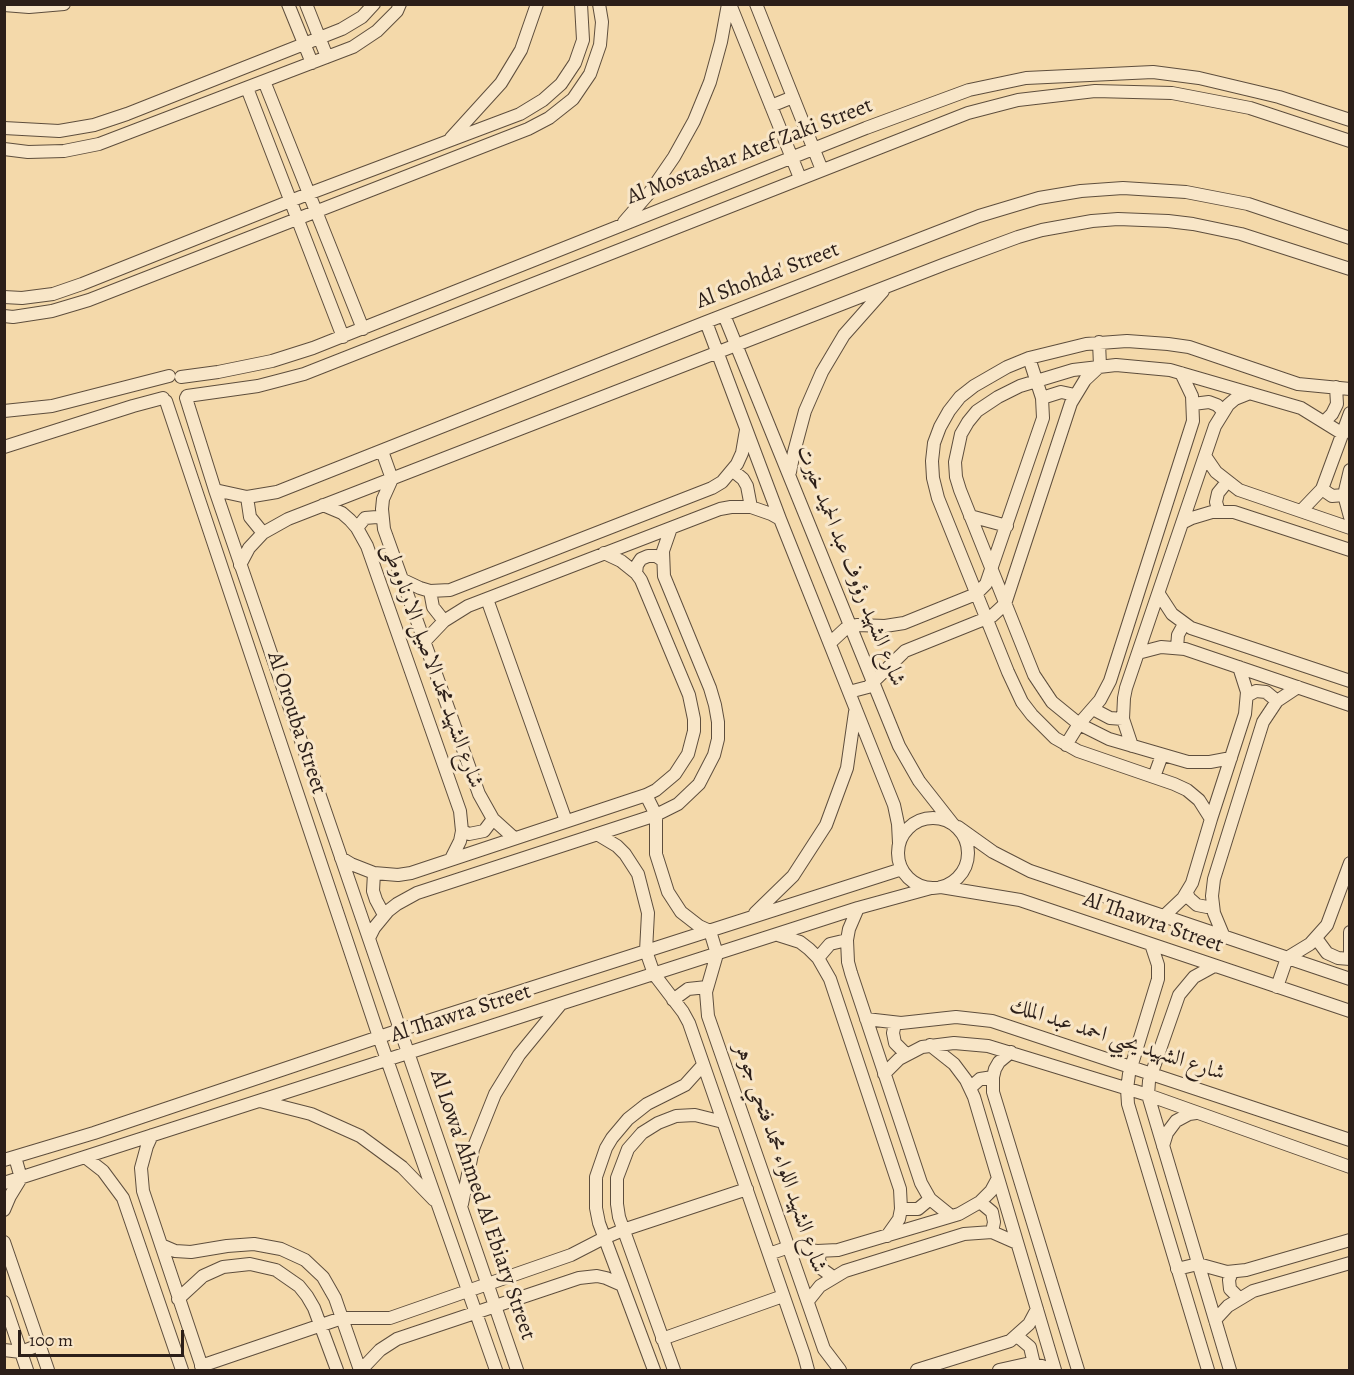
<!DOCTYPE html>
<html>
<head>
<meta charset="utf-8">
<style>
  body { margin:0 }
  #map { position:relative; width:1354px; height:1375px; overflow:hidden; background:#f4d9aa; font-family:Alegreya,serif }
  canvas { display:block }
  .frame { position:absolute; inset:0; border:6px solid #2c1f19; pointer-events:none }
  .scale { position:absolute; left:18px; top:1330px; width:166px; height:27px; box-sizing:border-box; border:3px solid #2c1f19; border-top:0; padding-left:8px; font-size:18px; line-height:21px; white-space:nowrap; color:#2c1f19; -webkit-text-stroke:4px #f8e6c8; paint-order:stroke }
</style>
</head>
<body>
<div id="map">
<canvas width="1354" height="1375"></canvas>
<div class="frame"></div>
<div class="scale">100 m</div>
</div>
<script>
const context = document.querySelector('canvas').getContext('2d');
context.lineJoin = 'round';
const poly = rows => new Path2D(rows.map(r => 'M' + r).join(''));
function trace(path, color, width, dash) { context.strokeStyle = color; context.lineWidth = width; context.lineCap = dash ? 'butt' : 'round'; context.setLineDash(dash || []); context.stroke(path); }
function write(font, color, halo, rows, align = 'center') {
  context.font = font + ' Alegreya,Amiri,serif'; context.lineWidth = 6; context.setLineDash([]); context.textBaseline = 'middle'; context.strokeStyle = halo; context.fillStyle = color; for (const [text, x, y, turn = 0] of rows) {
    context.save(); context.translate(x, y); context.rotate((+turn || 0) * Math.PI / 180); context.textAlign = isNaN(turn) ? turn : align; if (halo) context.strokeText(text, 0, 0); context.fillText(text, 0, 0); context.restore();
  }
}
const minor = poly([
  [288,4,312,63],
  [306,4,327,57],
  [730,4,800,178],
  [756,4,822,170],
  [4,5,29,7,64,4],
  [264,81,363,329],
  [247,88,343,337],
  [771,106,793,97],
  [4,128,59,131,94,125,127,114,342,29,362,17,374,4],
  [451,138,501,83,521,50,537,4],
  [4,149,28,152,64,151,99,144,133,131,353,47,377,31,397,11,400,4],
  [624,222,650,192,674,157,694,121,710,82,721,42,728,4],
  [4,297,22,298,53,294,82,284,308,194,520,114,543,100,561,84,575,63,583,40,581,4],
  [724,315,899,746,919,781,952,823],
  [4,316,13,317,52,311,89,300,528,129,549,118,573,99,590,74,600,45,602,22,599,4],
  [706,322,780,519,894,805,898,824,899,843],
  [181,377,218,372,272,361,313,348,866,128,969,90,1026,78,1153,72,1199,78,1279,97,1350,120],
  [187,396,258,386,304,374,968,113,1018,100,1095,91,1172,93,1250,108,1350,141],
  [186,398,215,490,517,1370],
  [1042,398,1061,392,1075,395],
  [166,401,379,1037,496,1370],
  [1193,404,1209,402,1217,405,1223,411],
  [4,411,52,406,169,376],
  [1324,422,1332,414,1337,404,1336,387],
  [4,447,133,406,163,398],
  [382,451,392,479,383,499,382,509,384,529,479,794,493,819,514,838],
  [1205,456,1216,472,1239,490,1350,528],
  [732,470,743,479,747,486,751,507],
  [1350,470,1344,495,1350,517],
  [790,472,794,452,805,411,822,372,844,335,883,291],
  [1322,489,1332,496,1344,495],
  [215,490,247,497,277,492,706,322,979,216,1039,198,1081,191,1123,188,1186,192,1248,204,1350,238],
  [247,497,250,517,263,533],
  [323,505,342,513,350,520,357,528,367,546,460,811,462,831,460,841,451,859],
  [1301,511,1322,489,1350,413],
  [1219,512,1216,502,1218,493,1227,482],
  [970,516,1007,526],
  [1182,523,1192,518,1212,512,1234,512,1350,550],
  [357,528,365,518,377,517,382,519],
  [240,565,249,548,263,533,288,519,945,264,1018,237,1042,230,1092,221,1118,219,1168,221,1193,224,1241,234,1350,269],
  [636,573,637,565,641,559,648,556,656,556,662,560],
  [401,579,420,588,430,591,450,590,712,488,722,482,737,464,742,453,746,430],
  [430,591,433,607,444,621],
  [1159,594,1172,614,1191,628,1350,681],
  [487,599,566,821],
  [424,642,444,621,468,606,720,509,731,507,751,507,771,514,780,519],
  [830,643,845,629,857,625,885,626,904,623,976,594,986,584,1043,418,1042,398,1029,358],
  [1177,648,1178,635,1184,624],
  [1138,653,1161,647,1185,649,1350,705],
  [849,692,868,687,905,651,992,616,1005,604,1071,403,1085,380,1100,366,1099,342],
  [1247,696,1256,691,1266,692,1277,701],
  [1093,709,1110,718,1123,719],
  [1066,745,1079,724,1100,700,1110,681,1193,421,1192,396,1181,373],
  [1132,746,1123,719,1124,698,1126,688,1215,426,1228,405,1235,399,1250,393],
  [1231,758,1210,762,1188,762,1109,739,1079,724,1052,702,1034,675,960,490,956,477,955,462,961,434,968,422,977,411,998,397,1020,386,1073,370,1116,365,1170,370,1301,408,1343,434],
  [1154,777,1162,755],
  [646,795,656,815,656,854,668,892,681,912,699,926,710,931,717,954,706,992,708,1016,824,1349,840,1370],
  '898 853a35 35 0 1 1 70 0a35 35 0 1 1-70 0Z',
  [1211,819,1199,800,1187,790,1174,784,1078,751,1055,738,1032,715,1022,702,1008,672,938,498,933,478,932,461,934,443,940,427,949,411,960,397,974,386,1007,367,1029,358,1086,344,1127,341,1168,344,1189,347,1298,384,1350,389],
  [958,827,993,852,1030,871,1350,979],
  [462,831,469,834,484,831,493,819],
  [597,834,617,846,625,854,638,874,648,913,646,951,654,974,683,1012,689,1023,804,1355,808,1370],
  [341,858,351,864,374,873,398,875,411,873,646,795,656,790,675,774,688,754,694,731,694,719,689,695,641,580,636,573,621,561,604,553],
  [374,873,373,891,376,900,384,915],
  [941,887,1020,900,1350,1011],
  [1187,893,1189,898,1197,905,1207,907,1212,905],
  [858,908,849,929,847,940,848,962,851,973,921,1183,930,1199,951,1216],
  [755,913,793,876,826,825,847,768,855,712],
  [1164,916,1183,898,1192,883,1211,819,1245,714,1247,692,1239,667],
  [1350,932,1350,953],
  [778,935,800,942,809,949,818,958,830,979,900,1189,901,1209,899,1219,887,1236],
  [1224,937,1214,913,1212,896,1214,879,1263,722,1277,701,1298,687],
  [369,938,374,928,388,911,397,904,417,893,656,815,678,804,699,784,714,755,718,739,718,722,715,705,710,688,664,576,663,551,671,528],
  [1316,938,1327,953,1338,958,1350,959],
  [1151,944,1158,965,1158,979,1129,1074,1127,1089,1128,1104,1208,1370],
  [818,958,830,944,847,940],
  [1214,966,1194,977,1179,995,1149,1081,1148,1095,1230,1370],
  [1277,987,1287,958,1310,944,1327,925,1350,863],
  [673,1000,688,989,707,987],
  [866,1019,901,1023,956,1017,992,1021,1350,1140],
  [895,1023,893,1033,895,1043,906,1054],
  [930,1045,954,1064,966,1080,974,1097,1055,1370],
  [1011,1052,999,1062,995,1069,993,1077,993,1092,1078,1370],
  [884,1074,899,1059,922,1047,954,1043,988,1046,1148,1095,1350,1167],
  [970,1088,980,1079,993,1077],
  [260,1101,311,1114,360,1136,402,1167,434,1200],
  [152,1135,147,1146,141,1168,143,1191,203,1370],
  [1163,1146,1167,1133,1176,1121,1189,1114,1196,1113],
  [85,1157,103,1171,123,1198,182,1370],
  [4,1160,94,1133,400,1030,902,869],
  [4,1183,858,908,931,888],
  [980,1202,992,1212,994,1222,992,1232],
  [462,1204,473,1149,495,1094,519,1055,560,1005],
  [901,1209,918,1209,930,1199],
  [4,1210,10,1196,21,1178,15,1157],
  [4,1242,48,1370],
  [161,1245,175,1251,191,1252,227,1246,254,1244,281,1249,305,1260,323,1277,335,1298,360,1370],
  [820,1251,819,1260,822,1269,833,1277],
  [769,1254,789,1247,817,1251,838,1250,959,1214,980,1202,991,1191,998,1178],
  [1177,1269,1198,1264,1227,1272,1246,1270,1350,1240],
  [1232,1272,1229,1280,1230,1289,1239,1298],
  [178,1299,203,1276,223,1267,250,1264,276,1270,299,1286,307,1296,314,1308,337,1370],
  [808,1301,820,1286,845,1271,964,1234,992,1232,1017,1243],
  [4,1302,27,1370],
  [1215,1320,1228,1306,1253,1291,1350,1263],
  [1017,1336,1030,1347,1034,1364],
  [662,1339,783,1296],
  [4,1350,21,1352,39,1345],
  [201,1366,342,1318,390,1318,571,1255,604,1238,623,1230,747,1189],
  [361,1370,380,1350,397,1339,579,1278,597,1276,606,1278,622,1285],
  [654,1370,599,1223,596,1208,596,1177,606,1148,612,1138,628,1119,647,1104,685,1085,703,1065],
  [674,1370,619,1217,617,1204,617,1178,628,1149,642,1133,658,1123,676,1116,695,1115,723,1122],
  [917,1370,1010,1341,1029,1324,1037,1309],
  [999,1370,1026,1364,1042,1366,1052,1370]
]);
trace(minor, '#5e4e3d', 14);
trace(minor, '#f8e6c8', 12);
write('22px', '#2c1f19', '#f8e6c8', [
  ["Al Mostashar Atef Zaki Street",750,152,-21],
  ["Al Shohda' Street",768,276,-21],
  ["شارع الشهيد رؤوف عبد الحميد خيرت",850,566,68],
  ["شارع الشهيد محمد الاصيل الارناووطى",432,666,70],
  ["Al Orouba Street",296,723,72],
  ["Al Thawra Street",1153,923,19],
  ["Al Thawra Street",461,1014,-18],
  ["شارع الشهيد يحيي احمد عبد الملك",1117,1040,18],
  ["شارع الشهيد اللواء محمد فتحي جوهر",780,1158,71],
  ["Al Lowa' Ahmed Al Ebiary Street",482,1205,71]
]);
</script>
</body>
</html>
